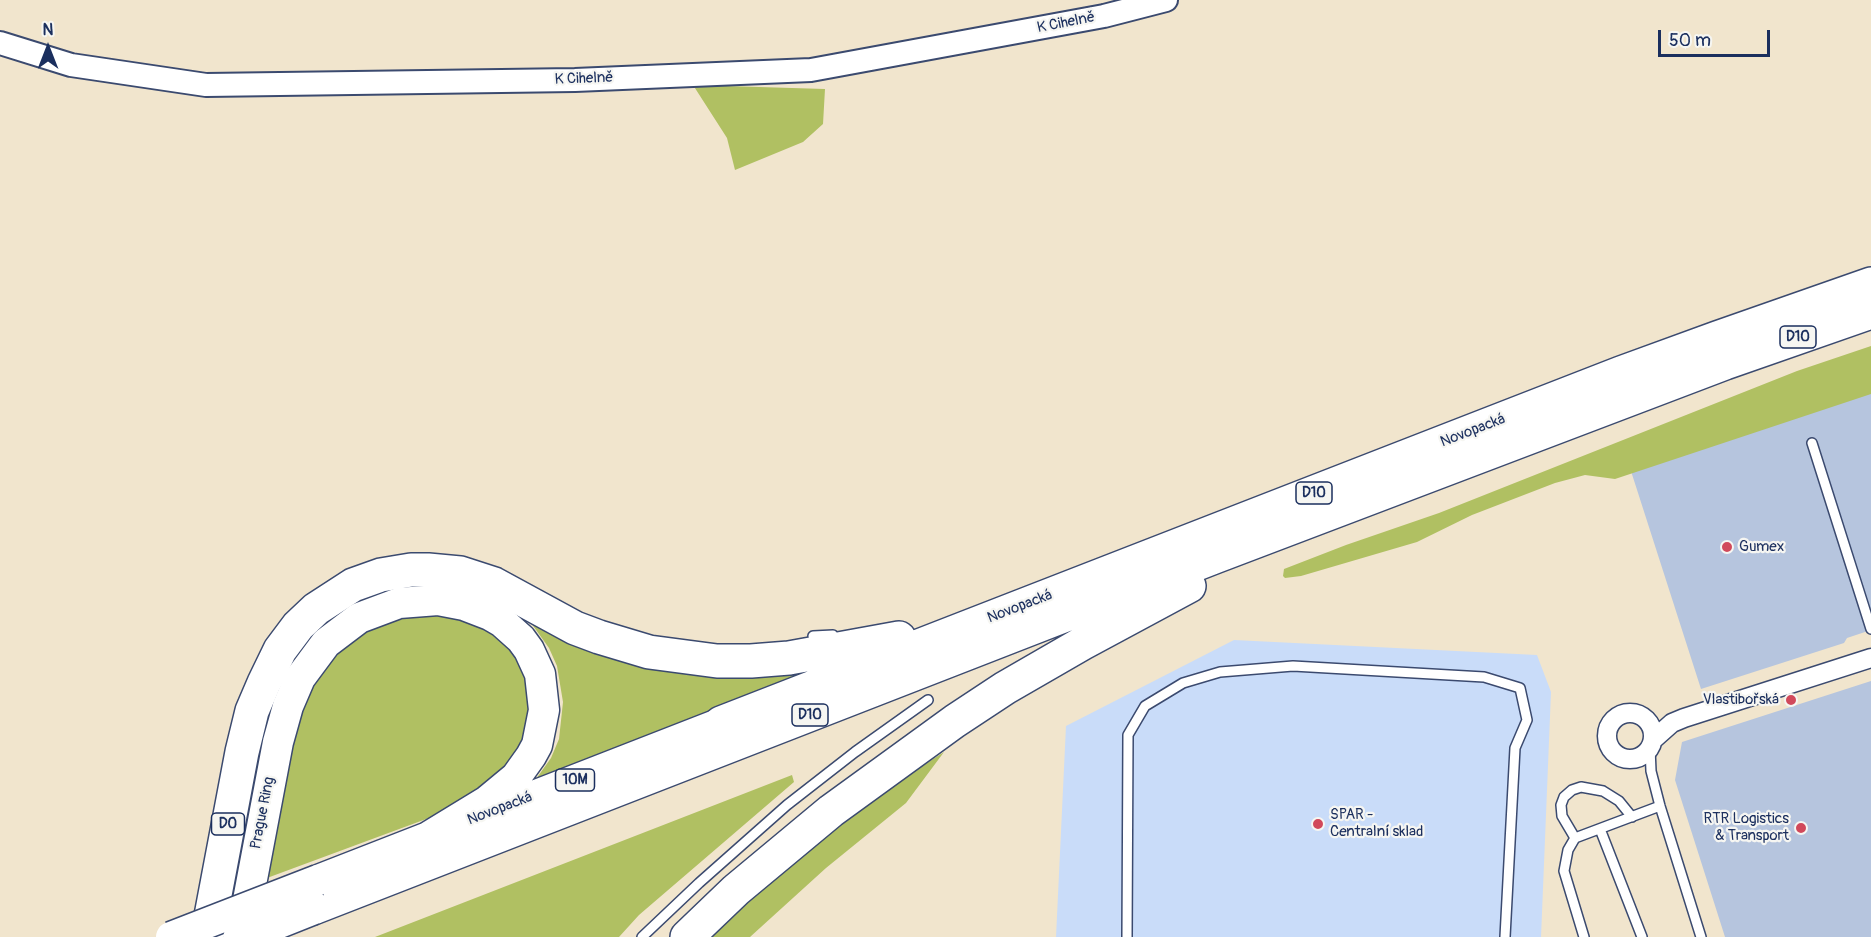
<!DOCTYPE html>
<html>
<head>
<meta charset="utf-8">
<style>
  body { margin:0 }
  #map { position:relative; width:1871px; height:937px; overflow:hidden; background:#f1e5cd; font-family:Pangolin,sans-serif }
  canvas { display:block }
  .north { position:absolute; left:18px; top:18px; width:60px; height:60px; -webkit-text-stroke:4px #f6f6f2; paint-order:stroke; rotate:0deg; font-size:16px; font-weight:700; line-height:24px; text-align:center; color:#1b2f5e }
  .north::after { content:''; display:block; margin:auto; width:21px; height:27px; background:#1b2f5e; clip-path:polygon(50% 0,100% 100%,50% 72%,0 100%) }
  .scale { position:absolute; left:1658px; top:30px; width:112px; height:27px; box-sizing:border-box; border:3px solid #1b2f5e; border-top:0; padding-left:8px; font-size:18px; line-height:21px; white-space:nowrap; color:#1b2f5e; -webkit-text-stroke:4px #f6f6f2; paint-order:stroke }
</style>
</head>
<body>
<div id="map">
<canvas width="1871" height="937"></canvas>
<div class="north">N</div>
<div class="scale">50 m</div>
</div>
<script>
const context = document.querySelector('canvas').getContext('2d');
context.lineJoin = 'round';
function fillPath(path, color) { context.fillStyle = color; context.fill(path, 'evenodd'); }
const poly = rows => new Path2D(rows.map(r => 'M' + r).join(''));
function trace(path, color, width, dash) { context.strokeStyle = color; context.lineWidth = width; context.lineCap = dash ? 'butt' : 'round'; context.setLineDash(dash || []); context.stroke(path); }
function write(font, color, halo, rows, align = 'center') {
  context.font = font + ' Pangolin,sans-serif'; context.lineWidth = 4.5; context.setLineDash([]); context.textBaseline = 'middle'; context.strokeStyle = halo; context.fillStyle = color; for (const [text, x, y, turn = 0] of rows) {
    context.save(); context.translate(x, y); context.rotate((+turn || 0) * Math.PI / 180); context.textAlign = isNaN(turn) ? turn : align; if (halo) context.strokeText(text, 0, 0); context.fillText(text, 0, 0); context.restore();
  }
}
fillPath(poly([
  [1234,640,1537,655,1551,692,1541,937,1056,937,1066,726]
]), '#c9dcf9');
fillPath(poly([
  [1871,392,1871,630,1847,638,1844,643,1701,689,1630,468],
  [1871,681,1871,937,1725,937,1675,780,1682,742]
]), '#b6c5de');
fillPath(poly([
  [693,85,825,89,823,124,803,142,735,170,727,138],
  [1871,346,1871,394,1615,479,1585,475,1555,483,1472,515,1417,542,1301,576,1285,578,1283,576,1284,569,1346,545,1439,513,1797,371],
  [432,609,497,627,535,678,525,753,464,805,267,878,298,702,352,629],
  [526,616,807,668,809,672,536,779,551,758,559,739,563,702,557,666,549,648],
  [944,752,906,803,826,868,750,937,707,937,842,818],
  [792,775,794,782,639,915,619,937,375,937]
]), '#b0c062');
const service = poly([
  [1812,443,1871,629],
  [813,636,833,635],
  [1650,748,1651,771,1660,806,1701,937],
  [1600,829,1642,937],
  [1575,838,1562,816,1561,805,1564,797,1572,790,1581,787,1603,791,1619,801,1632,817],
  [642,937,699,883,787,805,855,752,928,700],
  [1127,937,1128,735,1145,706,1183,683,1220,672,1293,666,1484,677,1520,688,1527,720,1515,748,1505,937],
  [1584,937,1564,871,1568,850,1575,838,1660,806]
]);
const minor = poly([
  '1607 736a23 23 0 1 1 46 0a23 23 0 1 1-46 0Z',
  [1654,739,1672,723,1684,718,1871,658]
]);
const tertiary = poly([
  [0,43,71,65,206,85,575,80,811,70,1104,16,1166,0]
]);
const trunk = poly([
  [318,880,721,723],
  [242,932,278,742,288,706,300,678,326,643,359,618,399,603,438,600,464,605,490,615,502,622,521,639,529,650,540,674,544,710,537,745,531,756,516,777,487,801,428,837]
]);
const motorway = poly([
  [721,723,1621,373,1717,338,1871,284],
  [313,908,1217,556,1725,363,1871,312],
  [207,937,242,752,252,711,264,683,280,650,298,626,316,609,353,585,381,575,411,570,428,570,460,573,494,584,575,628,599,637,649,652,717,661,751,661,789,658,899,638],
  [687,937,736,890,831,811,955,721,1005,688,1083,643,1189,586]
]);
trace(service, '#3b4a6f', 12);
trace(minor, '#3b4a6f', 21);
trace(tertiary, '#3b4a6f', 26);
trace(trunk, '#3b4a6f', 33);
trace(motorway, '#3b4a6f', 36);
trace(service, '#fff', 9);
trace(minor, '#fff', 18);
trace(tertiary, '#fff', 22);
trace(trunk, '#fff', 30);
trace(motorway, '#fff', 33);
const trunkBridge = poly([
  [171,937,318,880]
]);
const motorwayBridge = poly([
  [240,937,313,908]
]);
trace(trunkBridge, '#3b4a6f', 33, []);
trace(motorwayBridge, '#3b4a6f', 36, []);
trace(trunkBridge, '#fff', 30);
trace(motorwayBridge, '#fff', 33);
for (const [x, y, r, color] of [
  [1727,547,6,"#d1495b"],
  [1791,700,6,"#d1495b"],
  [1318,824,6,"#d1495b"],
  [1801,828,6,"#d1495b"]
]) { const dot = new Path2D(); dot.arc(x, y, r, 0, 2 * Math.PI); context.fillStyle = color; context.fill(dot); trace(dot, '#f6f6f2', 2); }
for (const [x, y, w] of [
  [1798,337,36],
  [1314,493,36],
  [810,715,36],
  [575,780,39],
  [228,824,33]
]) { const box = new Path2D(); box.roundRect(x - w / 2, y - 11, w, 22, 4.5); context.fillStyle = '#f6f6f2'; context.fill(box); trace(box, '#1b2f5e', 1.5); }
write('bold 14px', '#1b2f5e', null, [
  ["D10",1798,337],
  ["D10",1314,493],
  ["D10",810,715],
  ["10M",575,780],
  ["D0",228,824]
]);
write('15px', '#1b2f5e', '#f6f6f2', [
  ["K Cihelně",1066,23,-11],
  ["K Cihelně",584,79,-2],
  ["Novopacká",1473,431,-21],
  ["Novopacká",1020,607,-21],
  ["Novopacká",500,809,-21],
  ["Prague Ring",263,813,-79]
]);
write('15px', '#1b2f5e', '#f6f6f2', [
  ["Gumex",1739,547],
  ["Vlastibořská",1779,700,"right"],
  ["SPAR -",1330,815],
  ["Centralní sklad",1330,832],
  ["RTR Logistics",1789,819,"right"],
  ["& Transport",1789,836,"right"]
], 'left');
</script>
</body>
</html>
